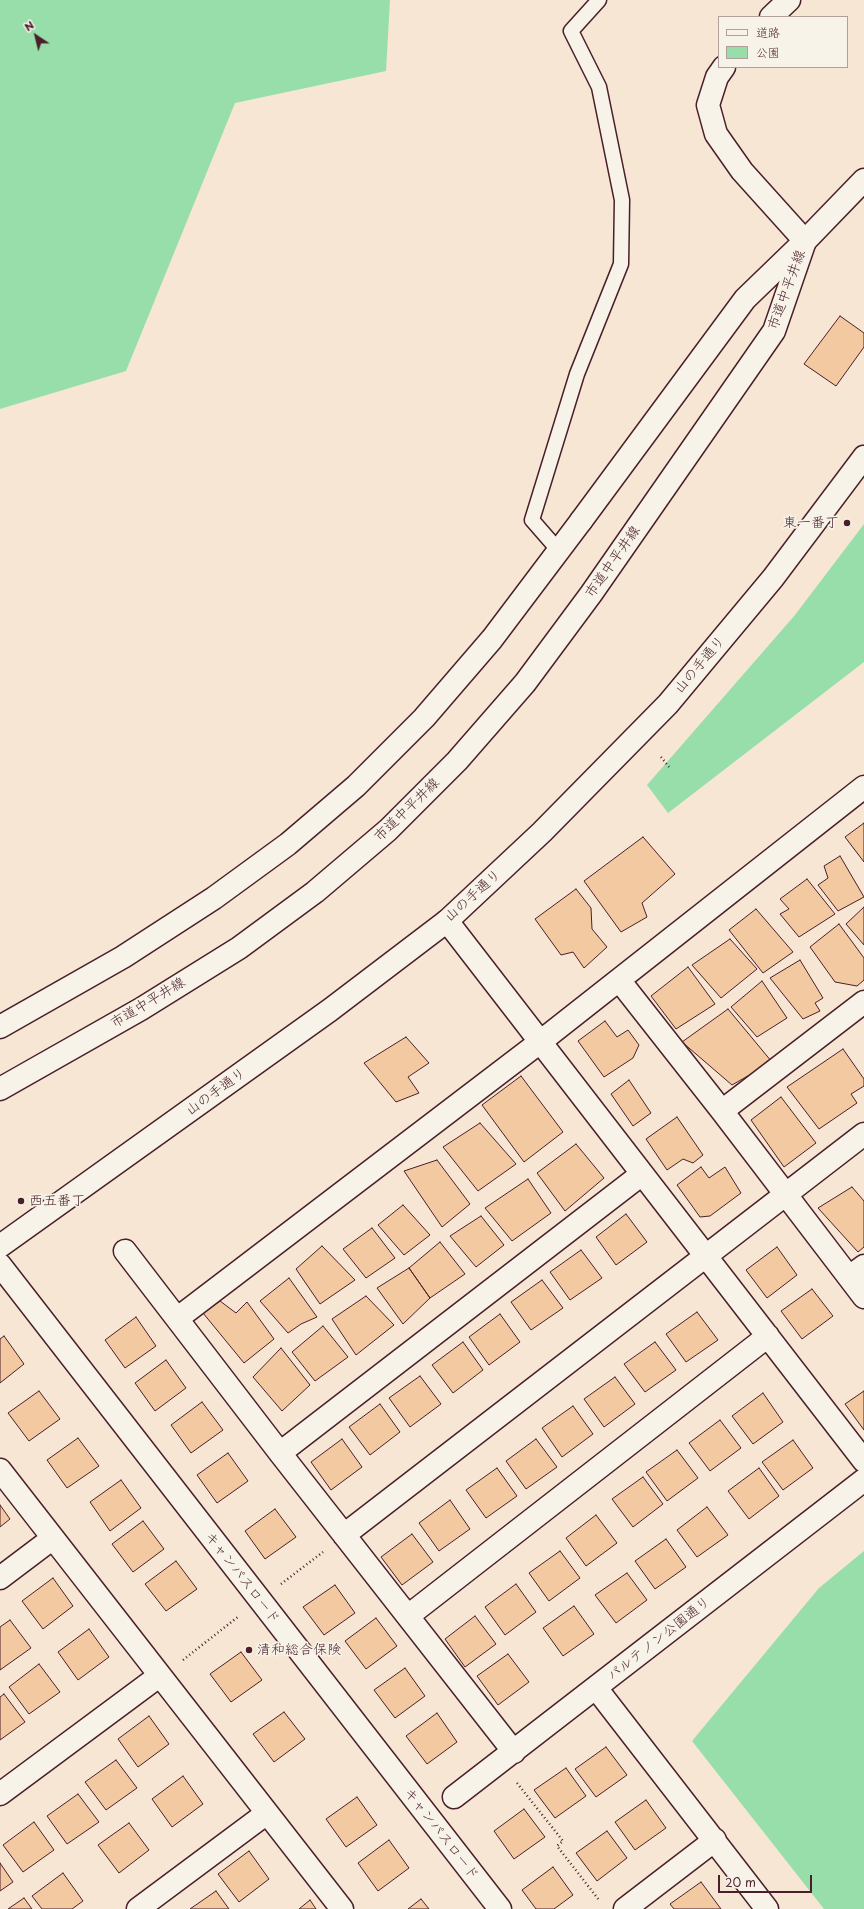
<!DOCTYPE html>
<html>
<head>
<meta charset="utf-8">
<style>
  body { margin:0 }
  #map { position:relative; width:864px; height:1909px; overflow:hidden; background:#f6e6d3; font-family:"Playpen Sans","Klee One",sans-serif }
  canvas { display:block }
  .legend { position:absolute; left:718px; top:16px; width:130px; height:52px; box-sizing:border-box; background:#f7f3e8; border:1px solid #b29e9c; margin:0; padding:5px 7px; list-style:none; font-size:12px; color:#4a1f2b }
  .legend li { display:flex; align-items:center; gap:8px; height:20px }
  .legend b { width:20px; border:1px solid #b29e9c }
  .north { position:absolute; left:16px; top:16px; width:40px; height:40px; -webkit-text-stroke:3px #f7f3e8; paint-order:stroke; rotate:325deg; font-size:11px; font-weight:700; line-height:16px; text-align:center; color:#4a1f2b }
  .north::after { content:''; display:block; margin:auto; width:14px; height:18px; background:#4a1f2b; clip-path:polygon(50% 0,100% 100%,50% 72%,0 100%) }
  .scale { position:absolute; left:718px; top:1875px; width:94px; height:18px; box-sizing:border-box; border:2px solid #4a1f2b; border-top:0; padding-left:5px; font-size:12px; line-height:14px; white-space:nowrap; color:#4a1f2b; -webkit-text-stroke:3px #f7f3e8; paint-order:stroke }
</style>
</head>
<body>
<div id="map">
<canvas width="864" height="1909"></canvas>
<ul class="legend">
<li><b style="height:5px;background:#f7f3e8"></b>道路</li>
<li><b style="height:11px;background:#98deab"></b>公園</li>
</ul>
<div class="north">N</div>
<div class="scale">20 m</div>
</div>
<script>
const context = document.querySelector('canvas').getContext('2d');
context.lineJoin = 'round';
function fillPath(path, color) { context.fillStyle = color; context.fill(path, 'evenodd'); }
const poly = rows => new Path2D(rows.map(r => 'M' + r).join(''));
function trace(path, color, width, dash) { context.strokeStyle = color; context.lineWidth = width; context.lineCap = dash ? 'butt' : 'round'; context.setLineDash(dash || []); context.stroke(path); }
function write(font, color, halo, rows, align = 'center') {
  context.font = font + ' "Playpen Sans","Klee One",sans-serif'; context.lineWidth = 3.5; context.setLineDash([]); context.textBaseline = 'middle'; context.strokeStyle = halo; context.fillStyle = color; for (const [text, x, y, turn = 0] of rows) {
    context.save(); context.translate(x, y); context.rotate((+turn || 0) * Math.PI / 180); context.textAlign = isNaN(turn) ? turn : align; if (halo) context.strokeText(text, 0, 0); context.fillText(text, 0, 0); context.restore();
  }
}
fillPath(poly([
  [0,0,390,0,386,71,235,103,126,371,0,409],
  [864,524,864,662,668,813,647,785,795,615],
  [864,1551,864,1909,824,1909,692,1741,819,1588]
]), '#98deab');
const building = poly([
  [840,316,864,333,864,347,836,386,804,364,840,316],
  [864,823,864,862,845,837,864,823],
  [643,837,675,874,642,903,647,917,621,932,584,881,643,837],
  [840,856,864,897,838,911,818,885,828,878,824,866,840,856],
  [807,879,835,914,799,937,780,914,789,909,780,899,807,879],
  [576,889,591,908,592,929,607,947,584,968,573,952,561,955,535,919,576,889],
  [864,907,864,945,846,924,864,907],
  [756,909,793,952,763,973,729,930,756,909],
  [839,924,864,958,864,980,857,986,835,982,810,947,839,924],
  [730,939,757,969,721,998,692,965,730,939],
  [800,960,823,998,815,1003,820,1011,803,1019,770,978,800,960],
  [688,967,715,1004,676,1029,651,996,688,967],
  [762,981,787,1018,757,1037,731,1007,762,981],
  [728,1009,772,1062,732,1085,682,1042,728,1009],
  [605,1021,617,1037,628,1030,639,1045,633,1058,604,1077,578,1041,605,1021],
  [406,1037,429,1063,408,1077,419,1093,396,1102,364,1063,406,1037],
  [843,1049,864,1079,864,1086,851,1094,857,1103,819,1129,787,1087,843,1049],
  [521,1076,563,1132,524,1162,482,1105,521,1076],
  [629,1080,651,1113,633,1126,611,1094,629,1080],
  [781,1097,816,1143,784,1167,751,1120,781,1097],
  [677,1117,703,1155,693,1163,683,1159,667,1170,646,1139,677,1117],
  [480,1123,516,1164,478,1191,443,1147,480,1123],
  [576,1144,604,1178,565,1211,537,1173,576,1144],
  [437,1160,470,1204,442,1227,404,1171,437,1160],
  [701,1167,709,1178,725,1167,741,1193,710,1216,700,1217,677,1185,701,1167],
  [528,1179,551,1213,512,1241,485,1208,528,1179],
  [852,1187,864,1201,864,1247,858,1252,818,1208,852,1187],
  [403,1205,430,1235,404,1255,378,1225,403,1205],
  [626,1214,647,1242,616,1265,596,1237,626,1214],
  [481,1216,504,1245,476,1267,450,1236,481,1216],
  [372,1228,395,1258,366,1278,343,1249,372,1228],
  [440,1242,465,1274,430,1298,409,1268,440,1242],
  [322,1246,355,1280,320,1304,296,1269,322,1246],
  [777,1247,797,1275,767,1298,746,1270,777,1247],
  [581,1250,602,1278,570,1300,550,1272,581,1250],
  [409,1268,430,1298,403,1324,377,1288,409,1268],
  [289,1278,317,1317,301,1324,288,1333,260,1301,289,1278],
  [542,1280,563,1308,531,1330,511,1302,542,1280],
  [812,1289,833,1316,802,1339,781,1311,812,1289],
  [366,1296,394,1325,356,1355,332,1319,366,1296],
  [220,1301,236,1313,247,1302,274,1339,244,1363,203,1313,220,1301],
  [697,1312,718,1340,686,1362,666,1334,697,1312],
  [500,1314,520,1342,489,1365,469,1337,500,1314],
  [136,1317,156,1346,125,1368,105,1340,136,1317],
  [323,1326,348,1357,315,1381,292,1352,323,1326],
  [4,1336,24,1364,0,1383,0,1339,4,1336],
  [463,1342,483,1370,453,1393,432,1365,463,1342],
  [655,1342,676,1370,645,1392,624,1364,655,1342],
  [281,1348,310,1385,282,1411,253,1377,281,1348],
  [166,1360,186,1388,155,1411,135,1383,166,1360],
  [420,1376,441,1404,410,1427,389,1398,420,1376],
  [615,1377,635,1404,604,1427,584,1399,615,1377],
  [39,1391,60,1419,29,1441,8,1413,39,1391],
  [864,1391,864,1430,845,1404,864,1391],
  [763,1393,783,1422,753,1444,732,1416,763,1393],
  [202,1402,223,1430,191,1453,171,1425,202,1402],
  [380,1404,400,1432,370,1455,349,1427,380,1404],
  [573,1406,593,1434,562,1457,542,1428,573,1406],
  [720,1420,741,1448,710,1471,689,1443,720,1420],
  [78,1438,99,1466,67,1488,47,1460,78,1438],
  [342,1439,362,1467,331,1490,311,1462,342,1439],
  [536,1439,557,1467,526,1489,506,1461,536,1439],
  [793,1440,813,1468,783,1490,762,1462,793,1440],
  [677,1450,698,1478,667,1501,646,1472,677,1450],
  [228,1453,248,1481,217,1503,197,1475,228,1453],
  [497,1468,517,1496,486,1518,466,1490,497,1468],
  [759,1468,779,1496,749,1519,728,1491,759,1468],
  [643,1477,663,1504,633,1527,612,1499,643,1477],
  [121,1480,141,1508,110,1531,90,1502,121,1480],
  [450,1500,470,1529,439,1551,419,1523,450,1500],
  [0,1505,10,1519,0,1527,0,1505],
  [707,1507,728,1535,697,1557,677,1530,707,1507],
  [275,1509,296,1537,265,1559,245,1531,275,1509],
  [596,1515,617,1543,586,1566,566,1538,596,1515],
  [143,1521,164,1549,133,1572,112,1544,143,1521],
  [412,1534,433,1562,402,1585,381,1557,412,1534],
  [666,1539,686,1567,655,1589,635,1561,666,1539],
  [560,1551,580,1578,549,1601,529,1573,560,1551],
  [176,1561,197,1589,166,1611,145,1584,176,1561],
  [627,1573,647,1600,616,1623,595,1595,627,1573],
  [53,1578,73,1606,43,1629,22,1601,53,1578],
  [516,1584,536,1612,505,1635,485,1607,516,1584],
  [335,1585,355,1613,324,1635,303,1607,335,1585],
  [574,1606,594,1634,563,1656,543,1628,574,1606],
  [475,1616,496,1644,465,1667,445,1639,475,1616],
  [376,1618,397,1646,366,1669,345,1641,376,1618],
  [10,1620,31,1648,0,1670,0,1627,10,1620],
  [89,1629,109,1657,78,1680,58,1652,89,1629],
  [241,1652,262,1680,231,1702,210,1674,241,1652],
  [508,1654,529,1682,498,1705,477,1676,508,1654],
  [39,1664,60,1692,29,1714,9,1687,39,1664],
  [405,1668,425,1696,395,1718,374,1690,405,1668],
  [4,1694,25,1722,0,1740,0,1697,4,1694],
  [284,1712,305,1739,274,1762,253,1734,284,1712],
  [437,1713,457,1742,427,1764,406,1736,437,1713],
  [149,1716,169,1744,138,1767,118,1739,149,1716],
  [606,1747,627,1775,596,1797,575,1769,606,1747],
  [116,1760,137,1788,106,1810,85,1782,116,1760],
  [566,1768,586,1796,555,1818,534,1790,566,1768],
  [183,1776,203,1804,172,1827,152,1799,183,1776],
  [78,1794,99,1822,67,1844,47,1816,78,1794],
  [357,1797,377,1825,346,1847,326,1819,357,1797],
  [646,1800,666,1828,635,1850,615,1822,646,1800],
  [524,1809,545,1837,514,1859,494,1831,524,1809],
  [34,1822,54,1850,23,1872,3,1845,34,1822],
  [129,1823,149,1850,119,1873,98,1845,129,1823],
  [607,1831,627,1858,597,1881,576,1853,607,1831],
  [389,1840,409,1868,378,1891,358,1863,389,1840],
  [249,1851,269,1879,239,1902,218,1874,249,1851],
  [0,1863,13,1882,0,1891,0,1863],
  [553,1867,573,1895,554,1909,536,1909,522,1890,553,1867],
  [63,1873,83,1901,72,1909,42,1909,32,1896,63,1873],
  [701,1882,721,1909,674,1909,670,1904,701,1882],
  [216,1891,229,1909,190,1909,216,1891],
  [24,1898,32,1909,8,1909,24,1898],
  [421,1899,429,1909,408,1909,421,1899],
  [310,1900,316,1909,299,1909,310,1900]
]);
fillPath(building, '#f3c9a2');
trace(building, '#4a1f2b', 1);
const lane = poly([
  [559,551,532,520,577,374,621,264,622,200,599,87,571,31,599,0]
]);
const street = poly([
  [581,521,745,299,805,241],
  [447,921,864,1461],
  [619,980,722,1111,864,1297],
  [722,1111,864,1002],
  [125,1251,280,1453,514,1752],
  [0,1265,500,1909],
  [849,1277,864,1266],
  [178,1318,540,1042,864,787],
  [280,1453,642,1174],
  [0,1470,342,1909],
  [344,1535,864,1134],
  [0,1578,53,1538],
  [408,1616,768,1336],
  [596,1688,767,1909],
  [0,1794,159,1676],
  [454,1797,864,1480],
  [138,1909,267,1813],
  [625,1909,715,1840]
]);
const secondary = poly([
  [771,17,789,0],
  [0,1027,123,957,214,898,288,844,356,786,424,718,492,639,581,521],
  [0,1089,141,1009,239,948,315,892,388,830,457,761,525,683,591,594,774,331,805,241,742,171,716,134,708,105,717,77,724,67],
  [0,1246,330,1010,447,921,542,832,668,704,773,578,864,457]
]);
const highway = poly([
  [805,241,864,180]
]);
trace(lane, '#4a1f2b', 17);
trace(street, '#4a1f2b', 25);
trace(secondary, '#4a1f2b', 25);
trace(highway, '#4a1f2b', 25);
trace(poly([
  [661,757,669,767],
  [281,1584,323,1552],
  [183,1660,239,1616],
  [517,1783,563,1841,557,1846,599,1900]
]), '#4a1f2b', 2.5, [1, 3]);
trace(lane, '#f7f3e8', 14);
trace(street, '#f7f3e8', 22);
trace(secondary, '#f7f3e8', 22);
trace(highway, '#f7f3e8', 22);
for (const [x, y, r, color] of [
  [847,523,4,"#4a1f2b"],
  [21,1201,4,"#4a1f2b"],
  [249,1650,4,"#4a1f2b"]
]) { const dot = new Path2D(); dot.arc(x, y, r, 0, 2 * Math.PI); context.fillStyle = color; context.fill(dot); trace(dot, '#f7f3e8', 1.5); }
write('14px', '#4a1f2b', '#f7f3e8', [
  ["市道中平井線",787,290,-70],
  ["市道中平井線",613,562,-55],
  ["山の手通り",700,665,-50],
  ["市道中平井線",407,810,-44],
  ["山の手通り",473,896,-42],
  ["市道中平井線",148,1003,-31],
  ["山の手通り",216,1092,-36],
  ["キャンパスロード",242,1578,52],
  ["パルテノン公園通り",659,1639,-38],
  ["キャンパスロード",441,1834,52]
]);
write('14px', '#4a1f2b', '#f7f3e8', [
  ["東一番丁",839,523,"right"],
  ["西五番丁",29,1201],
  ["清和総合保険",257,1650]
], 'left');
</script>
</body>
</html>
